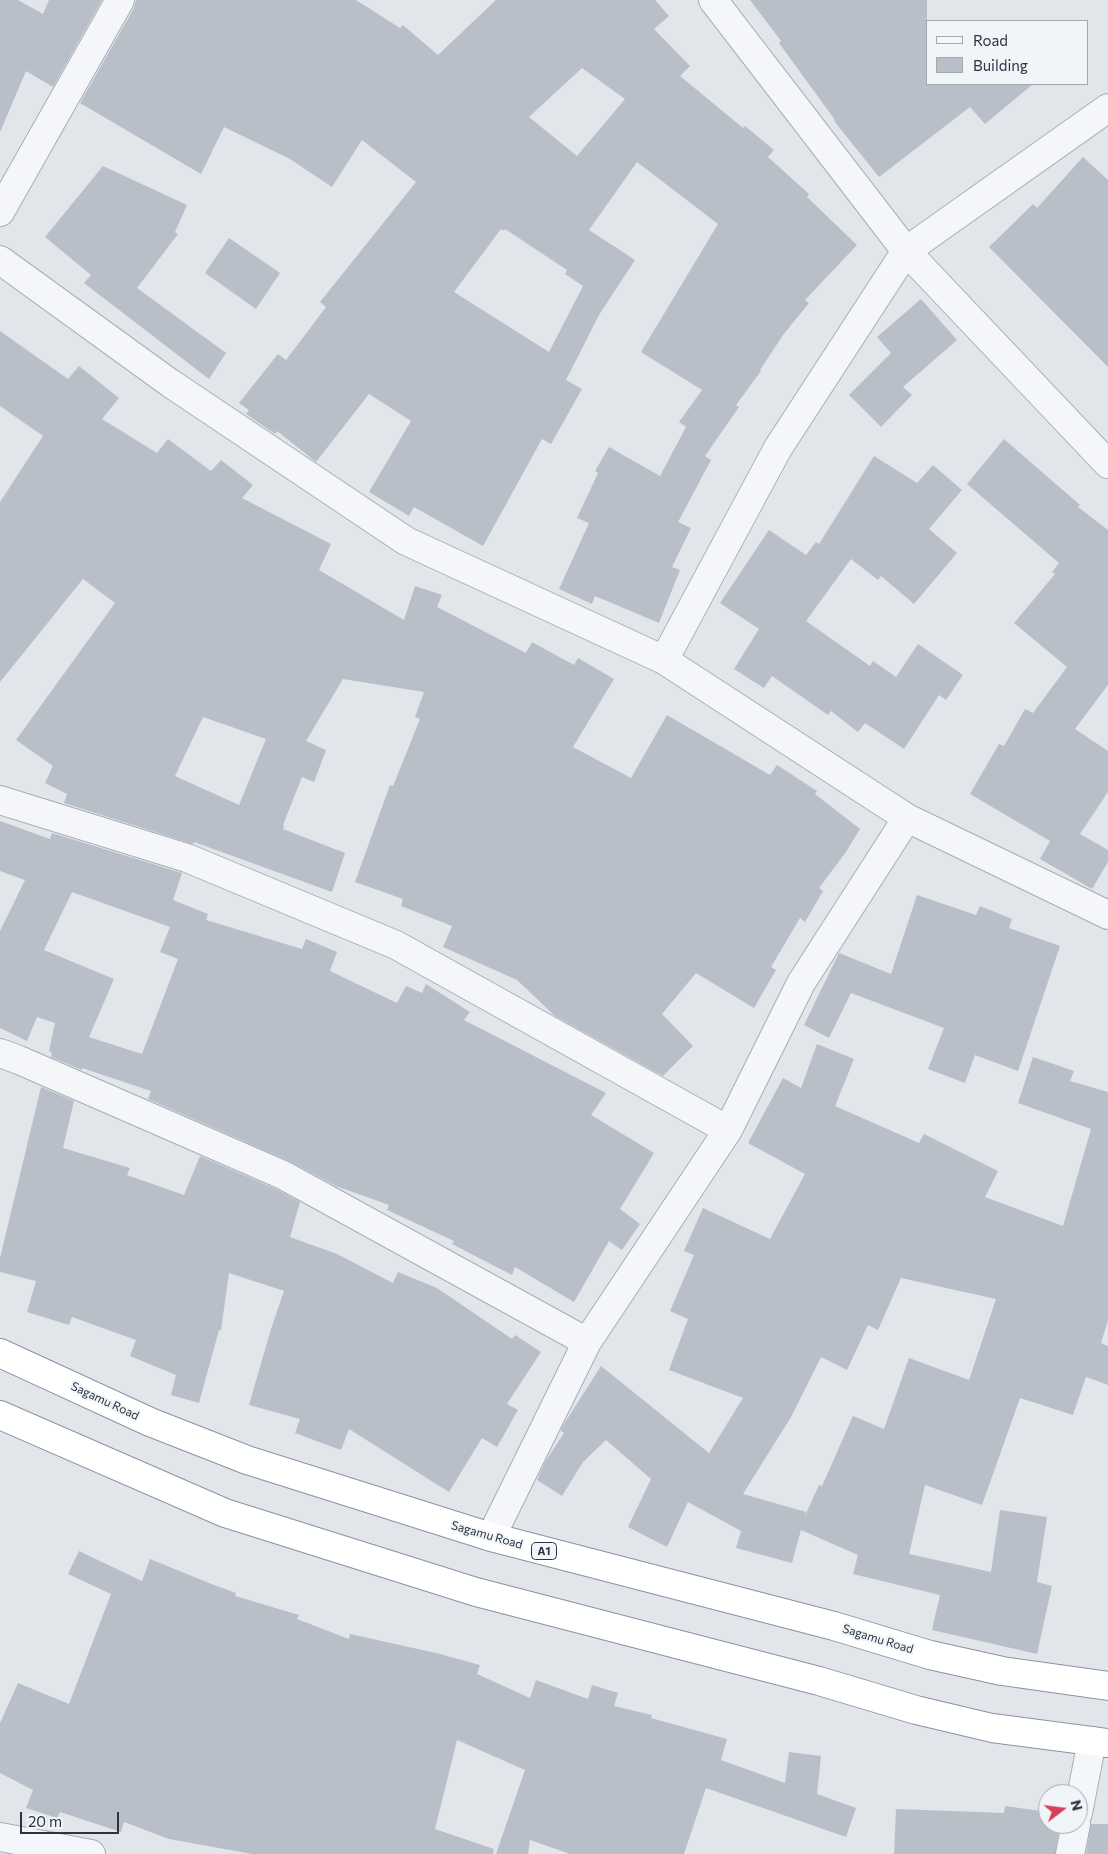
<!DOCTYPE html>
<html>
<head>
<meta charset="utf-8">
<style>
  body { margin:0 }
  #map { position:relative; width:1108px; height:1854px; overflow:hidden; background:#e2e6eb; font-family:Commissioner,sans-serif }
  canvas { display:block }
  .legend { position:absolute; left:926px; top:20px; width:162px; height:65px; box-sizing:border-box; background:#f2f5f8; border:1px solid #a2a8b0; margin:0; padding:6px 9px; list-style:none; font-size:15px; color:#293444 }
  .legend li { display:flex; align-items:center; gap:10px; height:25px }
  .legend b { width:25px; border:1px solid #a2a8b0 }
  .north { position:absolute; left:1038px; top:1784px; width:50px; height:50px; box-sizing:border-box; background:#f2f5f8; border:1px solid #a2a8b0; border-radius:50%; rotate:75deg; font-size:14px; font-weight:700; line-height:20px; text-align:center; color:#293444 }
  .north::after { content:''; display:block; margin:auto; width:18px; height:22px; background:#d7405c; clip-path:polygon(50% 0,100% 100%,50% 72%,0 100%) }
  .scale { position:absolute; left:20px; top:1812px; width:99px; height:22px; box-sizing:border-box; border:2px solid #293444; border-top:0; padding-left:6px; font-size:15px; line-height:18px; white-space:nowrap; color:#293444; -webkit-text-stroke:4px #f2f5f8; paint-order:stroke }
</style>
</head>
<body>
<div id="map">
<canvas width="1108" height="1854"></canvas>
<ul class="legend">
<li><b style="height:6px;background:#f5f6f9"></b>Road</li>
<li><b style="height:14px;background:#b8bfc9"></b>Building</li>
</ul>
<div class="north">N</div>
<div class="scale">20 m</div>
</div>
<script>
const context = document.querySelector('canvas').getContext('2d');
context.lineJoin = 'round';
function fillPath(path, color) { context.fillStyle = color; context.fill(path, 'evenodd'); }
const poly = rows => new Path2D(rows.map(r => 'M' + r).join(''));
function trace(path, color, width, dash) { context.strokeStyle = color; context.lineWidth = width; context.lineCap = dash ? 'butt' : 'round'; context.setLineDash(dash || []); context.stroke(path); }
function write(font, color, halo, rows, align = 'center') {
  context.font = font + ' Commissioner,sans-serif'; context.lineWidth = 4; context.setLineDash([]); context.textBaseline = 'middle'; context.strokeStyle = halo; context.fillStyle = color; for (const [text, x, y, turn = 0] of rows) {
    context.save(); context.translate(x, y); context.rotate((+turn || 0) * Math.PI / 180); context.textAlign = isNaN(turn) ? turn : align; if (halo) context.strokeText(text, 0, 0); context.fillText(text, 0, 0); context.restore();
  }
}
fillPath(poly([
  [0,0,18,0,43,14,49,0,102,0,53,87,26,71,0,132],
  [136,0,356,0,400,28,403,25,438,55,496,0,655,0,669,16,654,29,690,66,680,76,743,128,745,126,774,150,768,157,809,194,807,197,857,245,805,300,809,303,783,335,760,370,761,371,736,405,739,407,705,456,711,460,678,522,691,528,672,567,680,570,659,623,595,596,592,604,559,589,589,523,577,518,598,473,595,471,609,447,660,476,686,427,679,422,702,390,641,352,718,224,637,162,589,230,635,260,599,315,566,380,582,389,551,444,542,439,483,546,414,507,409,516,369,492,411,421,369,394,316,462,277,431,275,434,246,414,249,410,239,403,278,354,286,360,326,307,320,302,416,182,362,140,332,187,290,159,224,127,201,174,80,103,134,8],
  [582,68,625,99,577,156,529,117],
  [501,229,504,231,505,229,567,270,565,274,583,286,549,352,454,292],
  [750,0,927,0,927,84,1033,84,985,124,970,107,879,177,834,121,835,120,779,43,781,41],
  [1083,157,1108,180,1108,367,989,247,1033,204,1037,208],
  [103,166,187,205,175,232,178,234,137,288,226,353,209,379,84,283,91,275,45,237],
  [229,238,280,273,256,309,205,273],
  [921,299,957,340,903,387,912,395,881,427,849,395,891,353,877,337],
  [0,331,68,379,79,366,119,398,102,419,157,453,168,439,211,471,221,460,253,485,242,498,331,544,319,570,404,620,415,586,442,595,437,607,526,653,532,642,574,665,578,658,614,679,573,747,631,778,667,715,770,775,777,765,817,791,815,794,860,829,846,852,819,888,823,891,805,922,800,918,771,967,776,970,754,1008,696,973,662,1014,693,1046,663,1076,555,1016,517,980,443,947,452,926,401,906,403,899,355,882,390,785,393,786,420,719,415,717,424,692,343,679,306,741,326,750,314,782,302,777,283,825,284,826,283,829,345,853,332,892,194,842,193,844,64,803,67,794,45,783,53,766,16,740,115,603,83,579,0,682,0,502,43,436,0,406],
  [203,717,266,739,239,805,175,776],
  [1004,439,1080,505,1078,507,1108,530,1108,685,1075,729,1108,751,1108,792,1080,834,1108,850,1108,862,1092,889,1040,859,1050,841,970,794,999,744,1004,746,1025,709,1033,713,1067,667,1014,623,1055,574,1052,572,1059,563,967,484],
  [874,456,917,483,933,465,962,490,929,529,957,553,914,604,881,576,878,580,851,559,806,621,870,666,873,661,896,677,918,644,963,675,946,700,939,695,904,749,865,723,858,732,831,711,828,715,772,676,764,688,734,669,759,629,720,603,769,530,806,555,816,542,819,544],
  [0,821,50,839,52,833,182,873,173,900,208,914,206,920,302,949,306,939,337,952,330,971,397,1003,406,986,422,993,426,984,470,1012,464,1020,606,1093,591,1115,654,1153,620,1209,640,1224,622,1250,609,1241,574,1302,515,1267,512,1275,452,1244,454,1241,387,1210,389,1205,336,1186,289,1161,148,1099,151,1091,82,1068,82,1070,51,1057,52,1053,49,1051,55,1023,37,1017,27,1041,0,1028,0,931,25,880,0,871],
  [72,892,170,927,160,952,178,959,142,1054,89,1037,114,979,44,950],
  [917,895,976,915,980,906,1012,919,1009,928,1060,946,1018,1071,975,1055,965,1083,928,1069,944,1028,851,993,829,1038,804,1025,839,953,891,974],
  [817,1044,854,1059,835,1106,919,1143,924,1134,998,1171,985,1197,1063,1226,1091,1129,1018,1103,1033,1057,1074,1071,1070,1081,1108,1092,1108,1320,1101,1343,1108,1346,1108,1385,1086,1377,1073,1415,1020,1398,982,1505,925,1485,909,1554,991,1572,1000,1510,1047,1517,1037,1582,1052,1586,1037,1654,932,1630,940,1595,853,1574,858,1555,801,1530,792,1563,736,1548,741,1531,688,1502,667,1547,628,1527,651,1479,606,1440,583,1462,562,1496,537,1480,545,1462,564,1433,561,1431,562,1427,601,1366,709,1453,743,1398,669,1370,688,1319,670,1311,694,1255,684,1251,703,1208,770,1239,805,1174,748,1143,783,1078,801,1088],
  [901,1278,996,1299,969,1380,909,1358,884,1429,853,1416,822,1486,819,1485,804,1518,806,1512,743,1494,791,1417,821,1357,847,1370,868,1325,878,1330],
  [41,1087,74,1101,63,1148,130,1168,127,1175,184,1195,200,1156,276,1189,300,1202,290,1237,337,1254,393,1283,398,1272,437,1288,512,1339,515,1335,541,1352,507,1404,518,1410,497,1447,482,1438,449,1492,349,1429,341,1450,295,1433,300,1419,249,1405,271,1329,284,1291,229,1273,221,1330,219,1330,199,1403,171,1395,176,1375,130,1356,136,1340,72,1317,69,1325,27,1312,36,1281,0,1272,0,1258],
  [79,1551,142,1581,150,1559,214,1585,236,1593,235,1596,299,1615,297,1619,349,1639,350,1634,436,1653,480,1665,477,1674,530,1698,536,1680,588,1699,592,1685,618,1693,614,1706,652,1715,651,1718,727,1739,721,1760,785,1783,789,1752,821,1756,817,1794,856,1808,846,1837,706,1788,684,1854,570,1854,530,1840,528,1854,496,1854,525,1770,457,1740,435,1829,494,1849,493,1854,252,1854,169,1839,124,1822,121,1832,60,1812,57,1818,26,1808,33,1790,0,1773,0,1723,18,1683,69,1704,111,1594,68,1574],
  [1005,1806,1048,1812,1048,1824,1060,1824,1055,1854,894,1854,896,1809,1004,1813],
  [1091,1824,1108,1824,1108,1854,1086,1854]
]), '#b8bfc9');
const minor = poly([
  [0,212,120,0],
  [664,660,778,448,906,251],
  [0,800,187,858,396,945,728,1130],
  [0,1053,19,1060,283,1175,587,1342],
  [491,1537,587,1342,728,1130,801,983,907,818],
  [1078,1813,1092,1741],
  [0,1837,91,1854],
  [1070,1854,1076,1824]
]);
const tertiary = poly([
  [713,0,906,251,1108,464],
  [906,251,1108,108],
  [0,260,170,383,406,541,664,660,907,818,1108,915]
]);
const trunk = poly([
  [0,1353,150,1422,247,1460,491,1537,834,1626,930,1655,1002,1671,1108,1686],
  [0,1415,225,1513,476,1592,819,1681,916,1710,992,1728,1108,1743]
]);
trace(minor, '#a7adb6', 30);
trace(tertiary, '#a7adb6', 30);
trace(trunk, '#8893a3', 30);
trace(minor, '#f5f6f9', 28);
trace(tertiary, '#f5f6f9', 28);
trace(trunk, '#fff', 28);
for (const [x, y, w] of [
  [544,1551,25]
]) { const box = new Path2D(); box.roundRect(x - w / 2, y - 8.5, w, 17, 4); context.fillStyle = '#f2f5f8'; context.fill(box); trace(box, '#293444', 1); }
write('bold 11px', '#293444', null, [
  ["A1",544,1551]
]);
write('12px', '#293444', '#f2f5f8', [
  ["Sagamu Road",105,1401,25],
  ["Sagamu Road",487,1535,16],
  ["Sagamu Road",878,1639,17]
]);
</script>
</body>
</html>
